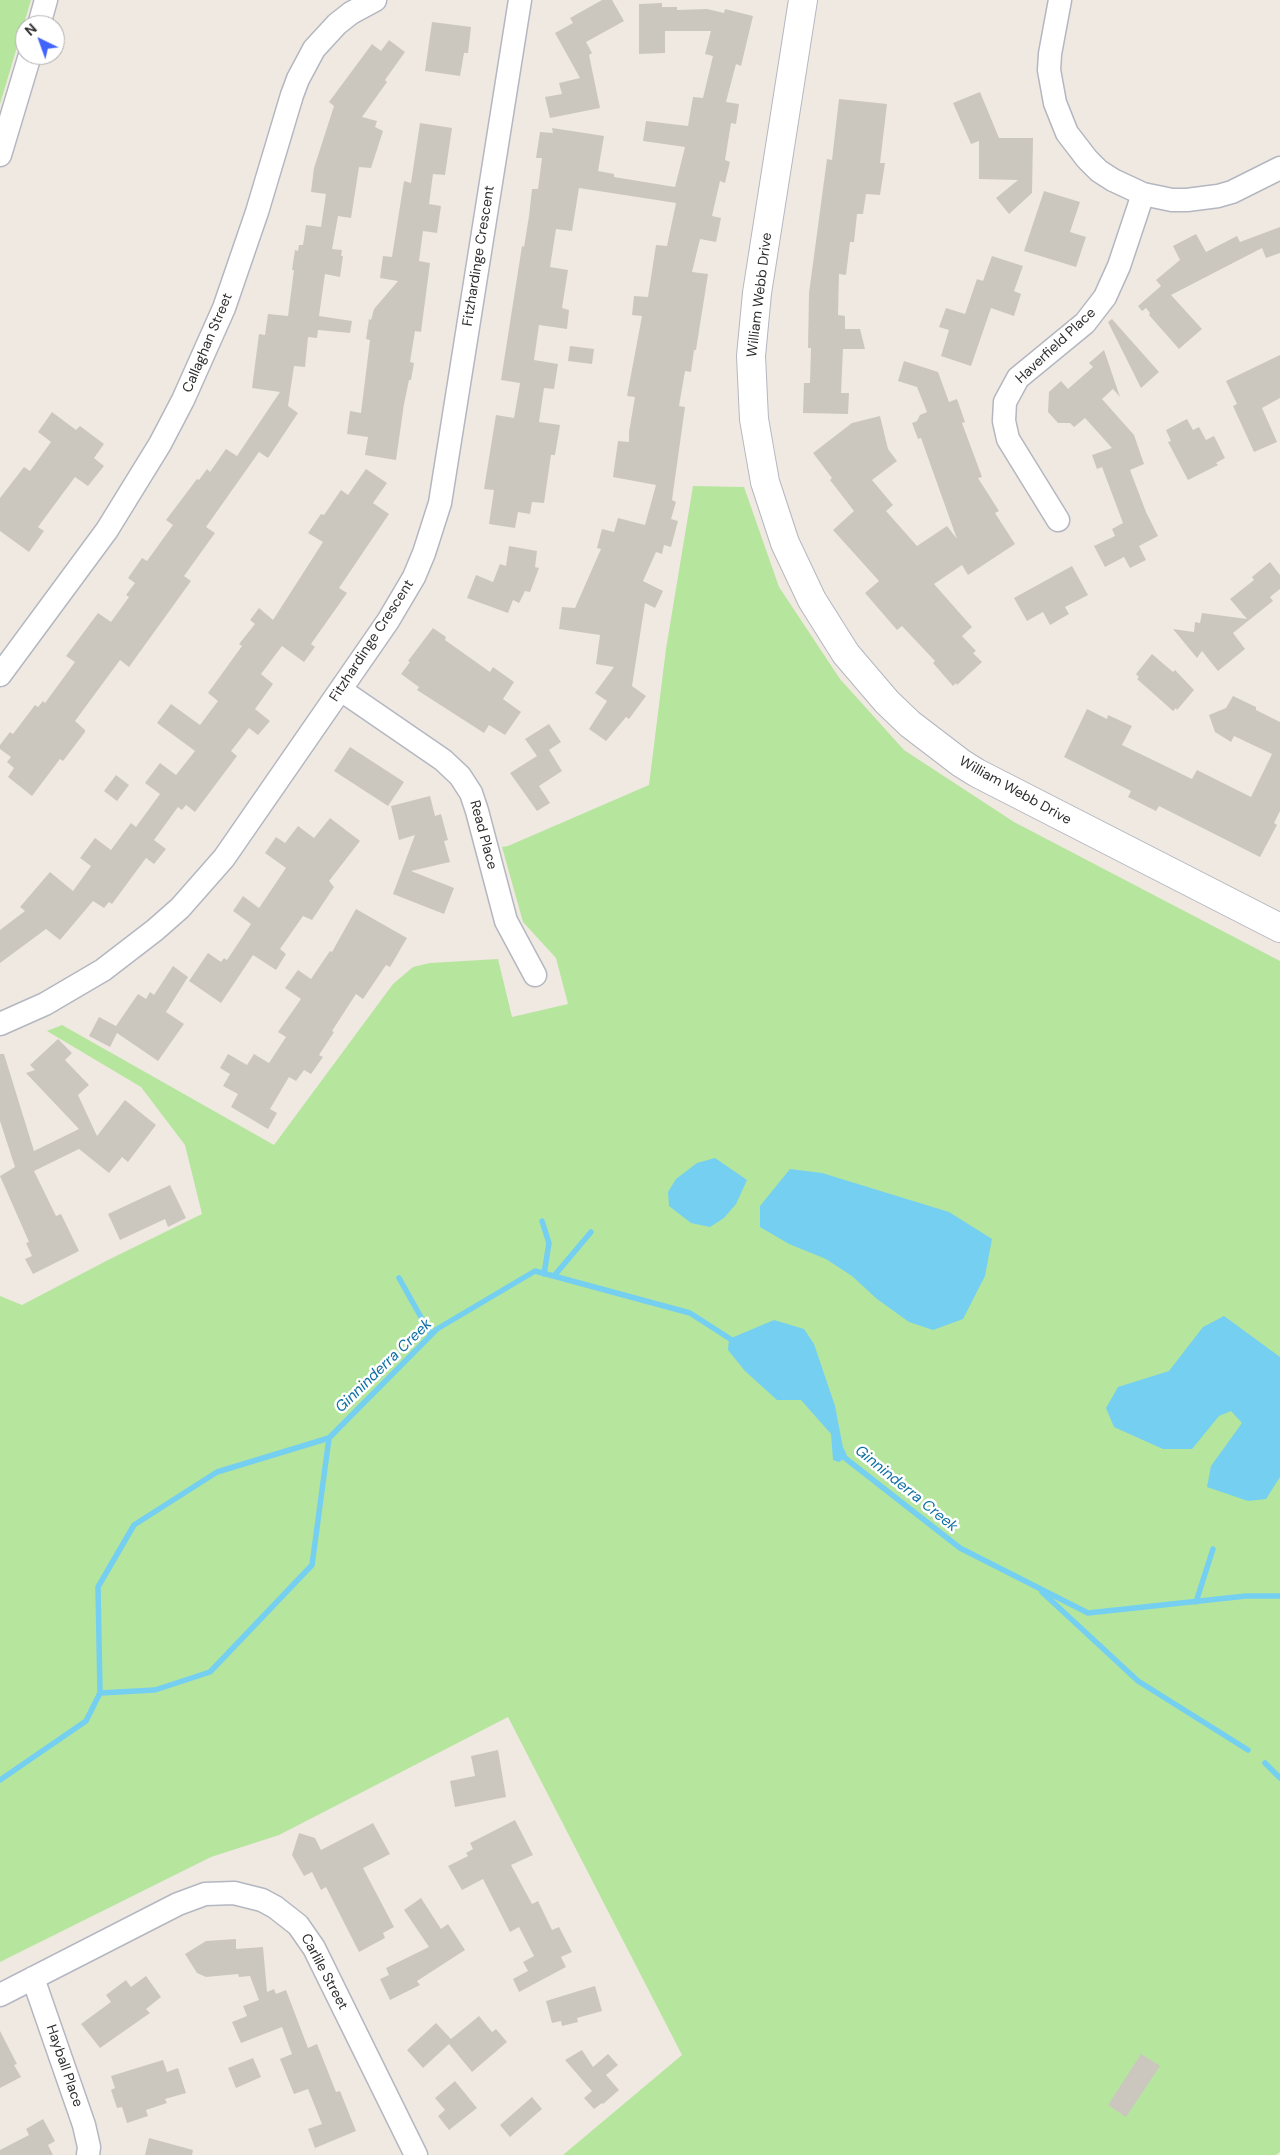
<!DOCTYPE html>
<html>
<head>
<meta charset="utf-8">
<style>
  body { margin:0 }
  #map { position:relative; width:1280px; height:2155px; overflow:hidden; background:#efe9e1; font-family:"DM Sans",sans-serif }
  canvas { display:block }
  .north { position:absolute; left:15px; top:15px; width:50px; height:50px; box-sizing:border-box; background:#fff; border:1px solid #ababab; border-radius:50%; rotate:318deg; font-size:14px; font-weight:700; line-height:20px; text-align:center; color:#2e2e2e }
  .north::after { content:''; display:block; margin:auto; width:18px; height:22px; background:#4264fb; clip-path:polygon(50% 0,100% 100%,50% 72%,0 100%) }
</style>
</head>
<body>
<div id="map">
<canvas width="1280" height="2155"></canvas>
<div class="north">N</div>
</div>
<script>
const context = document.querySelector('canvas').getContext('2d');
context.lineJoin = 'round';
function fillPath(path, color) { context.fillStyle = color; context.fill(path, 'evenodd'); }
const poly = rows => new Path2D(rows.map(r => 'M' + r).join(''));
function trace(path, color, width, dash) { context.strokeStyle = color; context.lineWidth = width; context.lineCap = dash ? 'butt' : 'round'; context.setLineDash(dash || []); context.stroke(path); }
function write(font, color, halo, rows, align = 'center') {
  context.font = font + ' "DM Sans",sans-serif'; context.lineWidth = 5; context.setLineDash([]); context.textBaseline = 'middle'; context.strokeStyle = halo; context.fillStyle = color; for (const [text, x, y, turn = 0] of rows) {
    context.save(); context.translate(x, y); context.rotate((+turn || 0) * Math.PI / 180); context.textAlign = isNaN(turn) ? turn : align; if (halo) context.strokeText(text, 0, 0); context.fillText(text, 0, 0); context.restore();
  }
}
fillPath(poly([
  [0,0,31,0,0,104],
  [693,486,744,487,779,587,840,679,904,750,1014,822,1280,961,1280,2152,1276,2155,563,2155,682,2055,508,1717,279,1835,211,1857,0,1962,0,1296,22,1305,110,1259,202,1214,185,1145,141,1087,47,1031,62,1025,274,1145,393,984,413,967,430,963,498,959,512,1017,568,1004,556,958,523,922,502,847,508,846,649,785,666,649]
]), '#b6e59e');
fillPath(poly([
  [715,1158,747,1180,736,1204,724,1218,710,1227,691,1223,669,1206,668,1192,676,1179,697,1163],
  [790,1169,822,1173,949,1212,992,1239,985,1276,963,1319,933,1330,909,1322,877,1299,852,1276,826,1259,789,1244,760,1227,760,1206],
  [1224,1316,1280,1357,1280,1477,1266,1499,1248,1501,1207,1487,1211,1466,1242,1423,1231,1411,1219,1416,1192,1449,1163,1449,1114,1427,1106,1408,1118,1387,1169,1371,1203,1327],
  [774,1320,804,1329,814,1344,835,1406,845,1458,839,1462,833,1460,831,1434,801,1400,777,1400,745,1371,728,1350,729,1339]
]), '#75cff0');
trace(poly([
  [542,1221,549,1243,544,1274],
  [554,1276,591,1232],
  [399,1278,431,1335],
  [842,1451,845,1458,960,1548,1088,1613,1246,1596,1280,1596],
  [1042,1592,1138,1681,1248,1750],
  [1196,1602,1213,1549],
  [100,1693,98,1587,134,1525,217,1472,329,1438],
  [1265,1763,1280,1778],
  [0,1780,86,1721,100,1693,155,1690,210,1672,312,1565,329,1438,437,1329,535,1271,690,1313,735,1342]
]), '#75cff0', 5.5);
fillPath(poly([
  [602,0,612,0,624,21,586,42,592,53,589,55,600,108,550,118,545,97,562,94,559,83,580,78,555,33,573,23,570,18],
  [662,3,662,7,677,7,677,10,707,9,724,13,725,9,753,16,741,66,736,64,726,102,739,104,736,124,731,123,725,160,730,162,725,183,720,181,712,216,721,218,716,242,700,239,692,272,708,274,696,350,694,350,691,372,685,371,679,406,685,407,672,500,676,502,671,519,678,521,671,547,664,545,662,554,656,552,643,581,663,591,655,608,645,603,632,686,646,696,629,719,626,717,606,741,589,729,607,701,595,693,614,667,596,664,600,635,559,629,562,607,575,608,601,549,597,548,602,529,614,532,618,518,645,525,656,485,613,477,618,441,629,442,629,432,635,397,627,396,642,316,632,315,634,296,648,297,656,245,667,246,676,203,579,188,572,231,556,229,550,267,568,270,562,308,569,310,567,329,539,325,534,360,558,364,554,389,544,388,539,422,560,425,555,455,551,455,544,503,532,502,530,514,518,512,515,528,489,524,494,490,484,489,496,415,514,418,520,383,501,380,522,246,524,247,529,216,532,189,538,189,542,158,536,158,540,132,553,133,552,128,604,136,598,171,614,174,614,177,675,187,685,147,643,141,646,121,688,126,693,97,703,98,713,56,705,54,711,31,665,31,665,53,639,54,639,4],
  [432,22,471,27,468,53,464,53,460,76,425,71],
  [389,40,405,52,385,80,387,82,362,117,377,121,375,127,383,131,371,168,359,167,351,218,338,216,332,249,342,250,341,256,343,256,340,277,325,274,319,316,352,321,350,333,318,330,317,338,308,337,305,367,294,366,288,406,298,413,268,458,259,452,206,527,215,533,184,576,191,581,129,667,120,660,75,721,85,730,85,732,63,761,60,759,32,796,8,777,14,768,7,762,11,757,0,749,0,745,10,732,13,734,35,705,38,707,43,701,45,703,75,662,66,656,98,613,111,622,129,597,126,595,135,583,128,578,142,558,147,561,173,525,166,520,197,479,199,480,207,469,210,472,226,449,237,456,280,392,252,388,259,334,265,335,268,314,288,316,294,270,292,270,295,250,298,251,299,245,303,245,306,225,321,227,326,194,311,192,314,168,334,106,329,102,372,44,381,51],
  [980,92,999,138,1033,138,1032,193,1009,214,996,198,1018,180,979,179,979,141,971,144,953,103],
  [839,99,887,104,880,163,885,163,880,195,866,194,863,214,857,214,854,242,850,242,846,275,839,274,838,315,845,316,845,329,860,329,865,349,843,349,841,393,849,393,848,414,803,413,804,383,810,383,811,348,808,348,809,293,827,159,832,160],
  [420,123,452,128,445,175,433,174,429,204,441,206,437,233,423,231,419,261,430,263,421,332,415,331,410,362,414,363,411,380,409,380,404,404,396,460,365,455,368,437,347,434,350,411,361,413,370,340,366,339,369,319,371,320,374,309,398,281,380,278,383,256,392,257,404,181,411,183],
  [1044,191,1080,202,1070,232,1086,237,1076,267,1024,251],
  [1280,227,1280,253,1266,258,1262,248,1171,295,1202,329,1179,349,1149,315,1150,313,1146,308,1142,311,1138,306,1161,286,1156,280,1180,260,1173,246,1196,234,1206,252,1237,236,1240,242],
  [992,256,1023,266,1014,291,1021,294,1014,316,991,308,971,366,941,356,949,330,939,327,946,308,965,314,977,279,983,281],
  [1112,319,1159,372,1141,388,1108,322],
  [570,346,594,349,592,364,568,361],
  [1104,350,1120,397,1113,389,1102,399,1134,435,1144,464,1130,470,1146,512,1158,536,1139,546,1146,560,1130,568,1124,557,1105,567,1094,546,1115,536,1112,529,1123,523,1102,467,1097,469,1092,455,1112,448,1085,418,1074,427,1070,423,1058,423,1048,412,1049,392,1061,381,1068,389,1093,367,1089,363],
  [1280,355,1280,398,1262,408,1277,442,1254,452,1233,406,1237,404,1226,381],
  [904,361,938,372,949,402,957,399,965,422,962,423,982,477,978,478,999,511,995,513,1015,544,968,575,962,565,934,584,972,627,962,636,976,651,973,653,982,662,957,685,956,683,953,686,933,663,935,661,902,626,897,630,865,593,879,581,833,530,854,511,830,480,832,478,813,453,852,423,880,416,888,449,897,461,872,480,893,505,886,511,917,546,947,526,957,539,921,438,918,439,912,423,917,421,920,415,927,412,917,387,898,381],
  [52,412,76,430,80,426,104,444,94,458,104,466,88,486,75,477,38,527,44,531,29,552,0,531,0,498,24,467,30,471,51,442,38,432],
  [1187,419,1193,430,1199,427,1206,440,1214,436,1225,458,1216,463,1218,465,1188,480,1168,442,1171,441,1166,430],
  [366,469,387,483,373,503,389,514,339,588,347,593,311,644,315,647,304,662,282,646,261,674,273,684,255,709,270,721,258,735,249,728,231,751,237,756,195,812,186,805,182,810,178,807,154,840,166,849,154,864,146,858,112,904,109,902,104,908,93,901,60,940,46,929,0,963,0,930,25,911,20,907,50,872,73,891,91,866,80,858,95,838,111,850,131,823,136,827,160,794,145,783,160,763,176,775,195,751,157,723,171,704,200,725,218,701,208,693,242,646,239,644,255,624,250,620,259,608,273,620,323,542,308,533,321,514,324,515,341,490,348,495],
  [509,546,537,551,535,567,539,568,530,592,525,591,519,603,513,600,508,613,467,598,476,575,493,582,500,564,506,566],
  [1270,562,1280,575,1280,589,1270,597,1273,601,1233,633,1245,649,1218,671,1202,651,1197,658,1173,629,1194,632,1195,622,1200,623,1202,613,1247,619,1230,599,1254,580,1252,577],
  [1072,566,1088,595,1065,607,1069,614,1050,625,1043,612,1027,621,1014,598],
  [433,628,446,637,445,640,490,672,493,667,514,682,503,699,521,712,505,735,489,725,484,733,417,690,419,687,401,674,410,662,408,661],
  [1152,654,1173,672,1175,670,1194,690,1177,710,1176,708,1173,711,1137,679,1139,677,1136,674],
  [1233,696,1256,707,1256,710,1280,722,1280,811,1274,823,1277,825,1260,857,1159,806,1156,811,1128,797,1131,791,1064,757,1087,709,1107,719,1108,715,1132,726,1122,745,1192,779,1197,770,1251,797,1272,754,1234,736,1231,742,1215,732,1209,715,1226,708],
  [549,724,561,742,549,750,562,771,539,786,550,803,537,811,510,773,537,756,525,739],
  [350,747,404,782,388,806,334,771],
  [116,775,129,785,117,801,104,791],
  [430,796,435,816,441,814,448,840,444,841,450,862,411,871,454,888,444,914,393,894,415,835,399,840,391,806],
  [330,818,360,841,329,881,334,887,312,920,303,916,280,949,286,954,276,970,253,955,221,1003,189,981,208,953,221,962,224,958,227,960,251,924,233,911,243,896,259,908,286,868,265,853,276,837,285,843,298,826,314,838],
  [356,909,407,938,390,967,386,965,363,999,356,994,332,1031,334,1032,319,1055,323,1057,311,1074,304,1070,296,1081,289,1077,270,1109,277,1113,268,1129,231,1107,238,1094,223,1086,230,1074,220,1068,228,1054,247,1065,254,1054,269,1063,286,1037,278,1032,301,999,285,988,298,970,311,979,330,951,332,952],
  [173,966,188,977,166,1012,184,1024,158,1061,117,1033,110,1047,89,1036,99,1017,116,1026,138,994,146,999,150,992,154,995],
  [58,1039,72,1053,65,1060,89,1085,78,1095,97,1136,125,1100,156,1125,128,1162,122,1157,109,1173,79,1149,34,1171,56,1216,61,1214,79,1251,33,1274,25,1259,32,1256,26,1243,29,1242,0,1176,15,1167,0,1121,0,1054,4,1054,34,1151,79,1129,26,1073,35,1070,30,1065],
  [170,1185,186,1218,168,1227,165,1219,120,1240,108,1214],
  [498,1750,506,1797,455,1807,450,1781,475,1776,471,1756],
  [515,1820,533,1855,511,1865,532,1904,538,1901,552,1930,559,1927,572,1952,561,1957,566,1967,519,1992,513,1979,528,1971,523,1962,534,1956,519,1927,510,1932,483,1879,462,1890,448,1866,468,1856,466,1853,473,1849,470,1843],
  [373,1823,390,1854,363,1868,394,1927,383,1933,385,1938,359,1952,326,1887,321,1890,312,1872,304,1876,292,1855,299,1833,315,1838,321,1850],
  [421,1898,441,1929,448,1924,465,1950,417,1981,420,1985,390,2000,380,1979,389,1975,386,1968,429,1947,404,1910],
  [236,1939,236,1949,263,1947,267,1992,274,1989,276,1994,286,1990,308,2048,317,2044,336,2092,340,2091,356,2131,315,2148,308,2129,322,2124,308,2089,294,2094,280,2059,292,2054,282,2027,241,2043,232,2022,247,2016,243,2006,259,2000,250,1976,239,1977,238,1974,206,1977,197,1973,185,1954,206,1941],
  [146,1976,161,1997,146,2009,150,2013,100,2048,81,2024,111,2002,106,1995,126,1980,131,1987],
  [595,1986,602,2011,577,2018,578,2022,562,2026,561,2021,552,2023,546,2001],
  [479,2016,492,2032,496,2029,507,2042,472,2072,449,2044,423,2068,407,2050,436,2023,451,2039],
  [0,2031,17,2064,14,2065,21,2077,0,2088],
  [582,2050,593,2067,608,2054,618,2065,606,2075,619,2090,603,2104,602,2103,594,2109,584,2098,592,2091,565,2060],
  [1141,2054,1160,2066,1126,2117,1108,2105],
  [253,2058,261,2077,236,2088,228,2068],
  [163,2060,167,2072,178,2068,186,2093,165,2099,167,2103,146,2110,148,2116,127,2123,122,2107,117,2108,111,2090,115,2088,111,2076],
  [455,2081,477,2108,449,2130,438,2116,445,2110,435,2098],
  [532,2097,542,2109,510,2137,500,2125],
  [43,2119,55,2141,48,2145,53,2155,0,2155,0,2150,29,2135,26,2129],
  [149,2138,193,2150,192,2155,145,2155]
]), '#cbc7bf');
const minor = poly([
  [1060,0,1050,54,1049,70,1055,103,1067,133,1087,159,1099,171,1113,180,1143,194,1172,200,1187,200,1218,196,1232,192,1280,168],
  [39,25,46,0],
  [0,155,30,55],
  [1058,520,1008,439,1004,421,1005,402,1018,378,1085,323,1105,297,1119,266,1143,194],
  [0,675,107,530,160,444,183,400,224,308,257,212,292,95,298,79,314,49,337,24,351,13,375,0],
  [341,690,443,760,460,776,471,793,477,811,506,921,535,975],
  [0,1024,45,1004,103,970,155,930,180,908,224,858,388,621,414,577,424,553,440,503,520,0],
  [33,1978,84,2125,89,2147,88,2155],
  [0,1995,178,1904,205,1894,234,1893,262,1900,275,1907,298,1925,314,1948,416,2155]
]);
const secondary = poly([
  [803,0,757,293,751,356,754,419,765,482,785,543,812,600,846,654,887,702,910,724,961,763,977,773,1280,928]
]);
trace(minor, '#b4b7c1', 25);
trace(secondary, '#b4b7c1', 30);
trace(minor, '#fff', 22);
trace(secondary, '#fff', 28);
write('14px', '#2e2e2e', '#fff', [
  ["Fitzhardinge Crescent",479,256,-81],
  ["William Webb Drive",760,295,-83],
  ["Callaghan Street",208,343,-67],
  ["Haverfield Place",1056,346,-43],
  ["Fitzhardinge Crescent",372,641,-57],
  ["William Webb Drive",1015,791,29],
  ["Read Place",483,835,75],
  ["Carlile Street",324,1972,62],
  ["Hayball Place",64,2066,71]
]);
write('italic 15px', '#0d6fa3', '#fff', [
  ["Ginninderra Creek",384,1366,-44],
  ["Ginninderra Creek",906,1489,39]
]);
</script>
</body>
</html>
